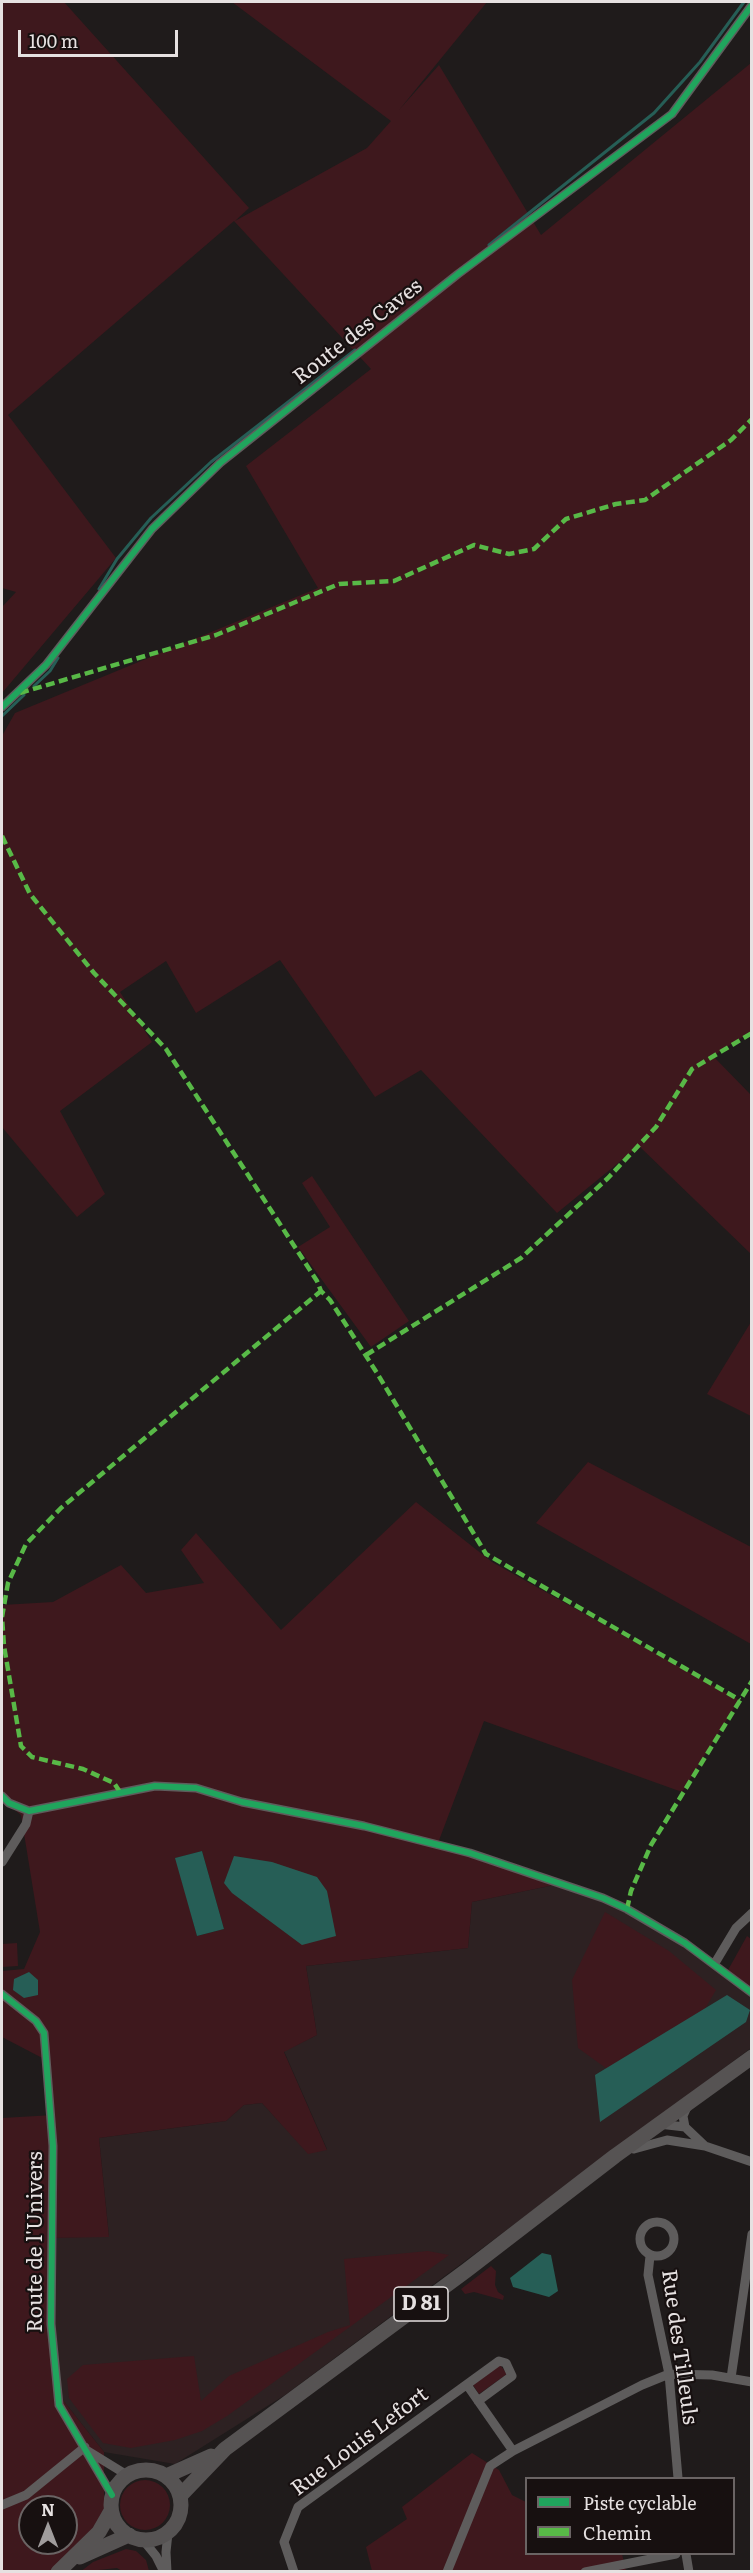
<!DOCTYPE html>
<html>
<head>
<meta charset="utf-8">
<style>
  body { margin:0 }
  #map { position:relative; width:753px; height:2573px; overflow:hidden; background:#1f1b1b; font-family:Literata,serif }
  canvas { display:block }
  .frame { position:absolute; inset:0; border:3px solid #e6e1e1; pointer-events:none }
  .legend { position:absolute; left:525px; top:2477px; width:210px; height:78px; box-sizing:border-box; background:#171010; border:2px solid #6a6464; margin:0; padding:8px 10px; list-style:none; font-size:18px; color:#e6e1e1 }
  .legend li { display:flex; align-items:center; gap:12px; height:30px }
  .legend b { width:30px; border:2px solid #6a6464 }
  .north { position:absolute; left:18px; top:2495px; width:60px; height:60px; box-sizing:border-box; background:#171010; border:2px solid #6a6464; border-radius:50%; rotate:0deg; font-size:16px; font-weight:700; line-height:24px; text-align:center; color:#e6e1e1 }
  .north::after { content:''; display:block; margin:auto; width:21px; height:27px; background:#a09c9c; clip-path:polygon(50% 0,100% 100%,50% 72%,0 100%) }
  .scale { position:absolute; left:18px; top:30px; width:160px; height:27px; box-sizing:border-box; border:3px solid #e6e1e1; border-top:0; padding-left:8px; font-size:18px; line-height:21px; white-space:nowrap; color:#e6e1e1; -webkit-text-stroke:4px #171010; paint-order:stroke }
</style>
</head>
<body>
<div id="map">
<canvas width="753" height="2573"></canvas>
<div class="frame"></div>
<ul class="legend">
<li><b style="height:8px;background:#20a55d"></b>Piste cyclable</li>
<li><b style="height:8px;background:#58b947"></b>Chemin</li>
</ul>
<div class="north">N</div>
<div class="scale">100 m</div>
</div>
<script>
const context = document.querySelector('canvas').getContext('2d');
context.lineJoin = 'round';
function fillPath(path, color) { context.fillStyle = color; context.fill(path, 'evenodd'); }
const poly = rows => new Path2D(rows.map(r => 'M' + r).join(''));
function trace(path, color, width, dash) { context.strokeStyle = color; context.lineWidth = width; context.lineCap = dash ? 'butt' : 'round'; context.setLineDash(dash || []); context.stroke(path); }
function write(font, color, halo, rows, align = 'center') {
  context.font = font + ' Literata,serif'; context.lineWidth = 4.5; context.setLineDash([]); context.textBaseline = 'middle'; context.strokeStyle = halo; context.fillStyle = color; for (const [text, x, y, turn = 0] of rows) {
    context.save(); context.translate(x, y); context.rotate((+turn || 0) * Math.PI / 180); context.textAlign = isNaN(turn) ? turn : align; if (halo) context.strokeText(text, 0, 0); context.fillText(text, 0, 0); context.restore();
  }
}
fillPath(poly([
  [559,1884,640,1914,751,1993,751,2048,285,2395,175,2464,104,2452,62,2399,54,2323,53,2238,109,2236,99,2138,226,2121,244,2105,262,2103,308,2153,327,2149,284,2051,317,2035,306,1966,468,1948,472,1902]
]), '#2d2122');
fillPath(poly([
  [2,2,64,2,249,208,235,221,367,148,391,121,232,2,487,2,399,110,439,65,541,235,751,63,752,1031,713,1056,751,1095,751,1254,639,1146,557,1213,421,1070,375,1097,280,960,196,1013,166,961,120,992,152,1042,60,1111,105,1194,77,1217,2,1127,2,736,15,713,318,588,246,466,371,369,234,221,8,415,116,558,2,693,2,607,16,592,2,588],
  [312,1176,409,1321,371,1347,298,1247,330,1227,302,1183],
  [751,1322,751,1416,707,1394],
  [588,1462,751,1547,751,1644,536,1523],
  [416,1502,492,1562,739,1700,682,1792,484,1721,438,1843,559,1884,472,1902,468,1948,306,1966,317,2035,284,2052,327,2150,308,2154,262,2103,244,2105,226,2121,99,2138,109,2237,53,2238,54,2323,62,2399,104,2452,104,2524,60,2571,2,2572,2,2118,54,2115,48,2061,2,2037,2,1971,24,1969,40,1932,21,1815,2,1800,2,1605,53,1602,121,1565,146,1593,204,1583,181,1550,196,1533,281,1630],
  [202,1851,224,1929,197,1936,176,1858],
  [30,2507,66,2507,66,2543,30,2543],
  [605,1912,669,1951,716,1990,695,2026,617,2076,578,2048,572,1980],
  [747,1936,751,1939,751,1993,728,1970],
  [17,1943,18,1966,2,1967,2,1944],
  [428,2251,449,2255,227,2416,202,2431,175,2440,131,2448,103,2443,69,2398,67,2379,83,2365,194,2356,201,2401,229,2376,328,2332,350,2325,344,2259],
  [491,2266,496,2271,495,2285,498,2292,504,2296,503,2300,474,2292,465,2294,461,2289],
  [500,2365,507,2374,479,2394,473,2385],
  [472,2453,499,2470,512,2495,526,2502,526,2554,622,2554,626,2571,372,2571,366,2547,407,2519,402,2507],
  '120 2505a25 25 0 1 1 50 0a25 25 0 1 1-50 0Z',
  [126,2549,136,2551,146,2560,149,2571,122,2571,117,2568,80,2572,93,2562]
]), '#3e181d');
fillPath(poly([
  [202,1851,224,1929,197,1936,175,1858],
  [234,1856,272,1862,317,1877,327,1891,336,1936,302,1945,232,1893,224,1883],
  [29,1972,38,1980,38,1995,24,1998,13,1990,14,1979],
  [727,1995,750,2010,746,2022,600,2122,595,2075],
  [542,2253,551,2255,558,2291,549,2297,513,2287,510,2278]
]), '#265e56');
trace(poly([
  [489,245,654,113,700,62,744,2],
  [99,589,117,559,151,518,211,462,355,350],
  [34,686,50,671,58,658],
  [2,716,24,695]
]), '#265e56', 3);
trace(poly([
  [2,707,46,665,152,529,220,463,458,274,672,114,752,5],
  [2,1796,9,1803,29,1811,155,1786,196,1788,242,1802,364,1826,470,1853,603,1898,627,1909,685,1943,752,1993],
  [2,1862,26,1824,29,1811],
  [715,1963,736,1928,752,1913],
  [2,1994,36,2021,44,2033,53,2146,51,2324,59,2405,112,2495],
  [687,2107,683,2116,685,2127,705,2146],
  [659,2124,685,2127],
  [634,2149,667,2140,705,2146,752,2162],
  '640 2239a17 17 0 1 1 34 0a17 17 0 1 1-34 0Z',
  [650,2256,648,2275,669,2374,678,2478],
  [731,2378,752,2234],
  [467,2385,513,2451],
  [88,2451,127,2475],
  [2,2505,26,2495,85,2447],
  [143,2540,156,2556,164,2572],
  [686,2554,689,2572],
  [167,2572,166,2552,168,2533],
  [294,2572,284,2542,298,2507,499,2361,506,2363,512,2376,478,2401],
  [447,2572,490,2466,513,2451,642,2385,669,2374,712,2375,752,2382],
  [585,2572,676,2554]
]), '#5e5c5c', 9);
trace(poly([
  '111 2505a35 35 0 1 1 70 0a35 35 0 1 1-70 0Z',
  [166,2476,211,2456],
  [180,2496,225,2449,467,2270,615,2156,752,2057],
  [80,2557,129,2535],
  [58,2572,99,2532,111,2511]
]), '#565353', 15);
trace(poly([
  [20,693,216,635,339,584,394,581,474,545,509,554,534,549,566,519,616,504,645,500,731,440,752,419],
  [2,836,30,894,94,973,166,1049,317,1281,321,1291,330,1300,377,1373,486,1554,740,1700],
  [366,1355,521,1258,608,1178,656,1127,692,1069,752,1033],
  [120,1792,114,1783,83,1769,32,1757,21,1746,4,1646,2,1617,8,1583,26,1544,61,1508,321,1291],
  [627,1909,631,1891,651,1845,752,1681]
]), '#58b947', 4.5, [9, 4.5]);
trace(poly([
  [2,707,46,665,152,529,220,463,458,274,672,114,752,5],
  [2,1796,9,1803,29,1811,155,1786,196,1788,242,1802,364,1826,470,1853,603,1898,627,1909,685,1943,752,1993],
  [2,1994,36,2021,44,2033,53,2146,51,2324,59,2405,112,2495]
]), '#20a55d', 6);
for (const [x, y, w] of [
  [421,2304,54]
]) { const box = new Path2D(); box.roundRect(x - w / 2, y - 17, w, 34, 4.5); context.fillStyle = '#171010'; context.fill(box); trace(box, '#e6e1e1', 1.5); }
write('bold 20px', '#e6e1e1', null, [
  ["D 81",421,2304]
]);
write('21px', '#e6e1e1', '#171010', [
  ["Route des Caves",358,332,-38],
  ["Route de l'Univers",36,2242,-90],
  ["Rue des Tilleuls",679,2347,82],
  ["Rue Louis Lefort",360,2442,-37]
]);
</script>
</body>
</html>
